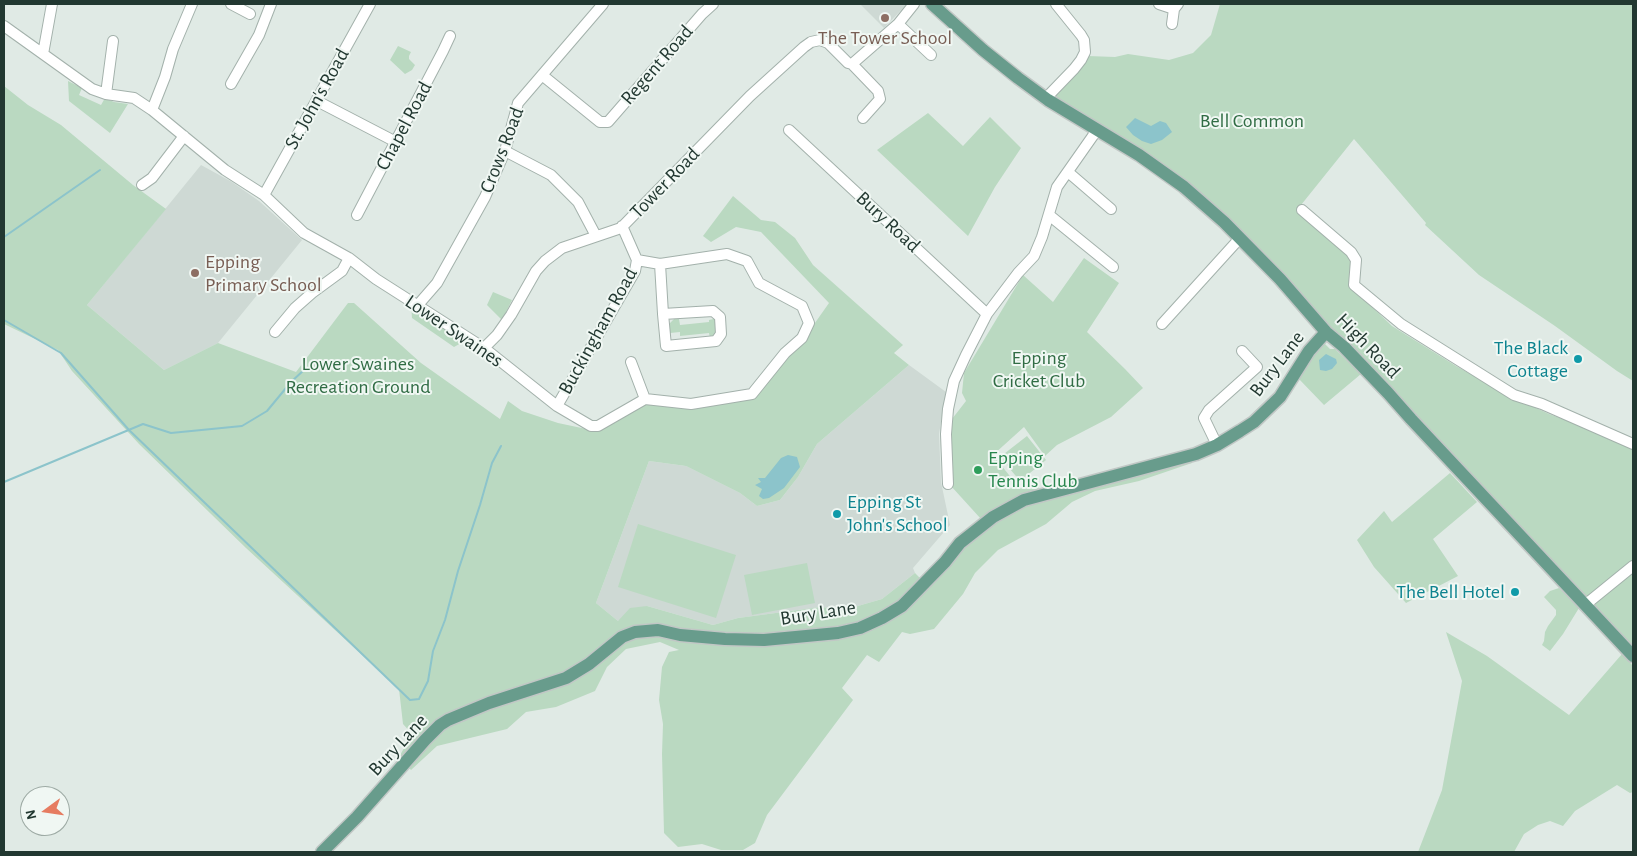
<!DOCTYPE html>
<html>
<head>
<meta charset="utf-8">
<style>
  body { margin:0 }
  #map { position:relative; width:1637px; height:856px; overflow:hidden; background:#e0eae5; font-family:"Alegreya Sans",sans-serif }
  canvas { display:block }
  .frame { position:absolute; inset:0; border:5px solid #223831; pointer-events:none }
  .north { position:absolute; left:20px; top:786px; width:50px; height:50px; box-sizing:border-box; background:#f0f7f3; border:1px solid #9eaba5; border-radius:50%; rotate:256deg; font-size:14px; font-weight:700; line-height:20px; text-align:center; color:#223831 }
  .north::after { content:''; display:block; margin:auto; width:18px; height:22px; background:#e67c61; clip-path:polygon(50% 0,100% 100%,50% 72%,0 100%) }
</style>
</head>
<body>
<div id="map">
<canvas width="1637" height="856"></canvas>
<div class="frame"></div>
<div class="north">N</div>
</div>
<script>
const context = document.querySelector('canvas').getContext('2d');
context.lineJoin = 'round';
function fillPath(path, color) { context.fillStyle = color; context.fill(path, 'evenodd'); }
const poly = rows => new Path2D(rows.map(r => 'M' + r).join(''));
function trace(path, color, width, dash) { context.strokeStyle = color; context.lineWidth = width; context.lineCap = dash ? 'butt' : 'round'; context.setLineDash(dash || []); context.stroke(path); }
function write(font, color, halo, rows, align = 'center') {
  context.font = font + ' "Alegreya Sans",sans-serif'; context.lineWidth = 4; context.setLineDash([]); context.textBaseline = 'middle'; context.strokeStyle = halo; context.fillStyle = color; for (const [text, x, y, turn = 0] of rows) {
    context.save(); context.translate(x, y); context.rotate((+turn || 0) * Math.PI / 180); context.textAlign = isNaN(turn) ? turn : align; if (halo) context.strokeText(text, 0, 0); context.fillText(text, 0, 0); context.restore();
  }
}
fillPath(poly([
  [860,4,907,4,884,28],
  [201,165,232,182,259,201,302,240,218,343,164,370,87,305],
  [909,365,946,392,939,434,941,482,950,525,913,568,915,573,882,599,844,610,821,607,738,618,713,625,647,606,618,621,596,603,649,461,686,466,740,493,757,506,780,500,798,477,817,444]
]), '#ced9d4');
fillPath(poly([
  [1220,4,1633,4,1633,381,1617,371,1555,326,1479,275,1425,225,1426,223,1354,139,1297,210,1351,254,1350,286,1392,326,1456,366,1506,394,1549,414,1628,443,1633,447,1633,561,1587,599,1200,195,1051,97,1088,56,1115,57,1128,54,1169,60,1193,53,1211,35],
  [398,46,411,52,409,56,409,59,415,65,412,70,405,74,390,60],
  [68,81,82,88,79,95,101,105,105,98,114,102,128,104,110,133,69,101],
  [4,86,28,105,61,125,133,185,166,209,87,305,164,370,218,343,296,372,348,303,354,303,421,363,500,419,508,401,522,411,558,423,591,430,646,401,756,396,810,330,829,303,761,232,736,227,711,242,703,236,733,196,761,220,775,222,795,238,813,265,903,345,894,353,909,365,817,444,798,477,780,500,757,506,740,493,686,466,649,461,596,603,618,621,630,608,647,606,713,625,738,618,821,607,844,610,882,599,915,573,926,584,981,519,951,486,950,435,952,419,966,401,962,393,964,373,1023,275,1053,302,1084,258,1119,283,1087,332,1125,369,1143,388,1111,417,1057,445,1045,456,1024,427,993,455,1017,485,1036,479,1040,492,1192,460,1192,463,1139,481,1095,491,1072,502,1046,524,998,550,975,573,963,594,934,629,910,634,902,632,879,662,867,655,842,688,853,700,767,815,755,843,743,850,721,850,702,844,678,847,664,833,662,754,663,724,659,700,662,667,669,652,679,650,660,642,626,649,607,667,595,691,556,707,526,712,507,729,437,746,411,770,399,757,412,734,403,724,399,689,246,548,139,444,72,371,58,350,4,324],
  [928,113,963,146,990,117,1021,148,995,187,968,236,877,150],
  [493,292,512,300,502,320,487,305],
  [411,305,411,306,463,342,454,347,412,318],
  [718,318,720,333,710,339,709,333,680,336,680,332,670,333,669,324,674,319,679,319,680,325,709,322,709,320],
  [1325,344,1330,349,1335,349,1361,374,1324,405,1298,378,1319,347],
  [1027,436,1046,460,1020,481,1000,457],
  [1450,473,1477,502,1433,539,1458,576,1406,603,1374,567,1357,540,1384,511,1392,522],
  [638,524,736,555,716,618,618,587],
  [807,563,815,603,752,615,744,575],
  [1633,572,1633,649,1591,607],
  [1559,588,1579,608,1563,634,1550,651,1542,645,1544,641,1545,632,1548,626,1556,615,1556,610,1544,597,1550,591],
  [1446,632,1487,656,1569,715,1622,654,1633,666,1633,792,1630,793,1617,785,1575,811,1563,826,1550,821,1538,825,1524,834,1514,852,1418,852,1442,790,1462,681]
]), '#bad9c1');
fillPath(poly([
  [1135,118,1151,126,1160,121,1166,123,1172,132,1162,140,1151,144,1142,141,1133,135,1126,127],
  [1326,354,1336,359,1337,363,1332,369,1326,371,1320,370,1319,360],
  [788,455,797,457,800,467,784,488,769,498,763,499,759,496,762,489,755,485,761,482,758,478,765,478,781,458]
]), '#8cc4cb');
trace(poly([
  [4,237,100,170],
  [4,320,61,353,129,430,410,700,419,699,428,681,433,651,445,620,458,571,480,505,492,463,501,446],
  [4,482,143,424,171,433,242,426,267,411,291,382,305,369]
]), '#8cc4cb', 2);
const minor = poly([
  [231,4,250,14],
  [1159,4,1174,9],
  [898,24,931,55],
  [1172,24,1174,9,1178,4],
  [4,26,92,89,106,94,134,98,152,110,225,170,264,195,304,233,349,258,376,279,484,348,557,406,591,426,598,426,645,399,691,404,752,394,785,353,802,338,809,323,802,306,759,283,747,261,727,254,660,264,637,260],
  [43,54,52,4],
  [852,64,878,91,880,99,863,118],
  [542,75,600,122,608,122,702,14,713,4],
  [231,84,259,35,271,4],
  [106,94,113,41],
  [1046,98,1074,69,1081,60,1085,52,1084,40,1081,35,1056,4],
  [317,101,396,142],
  [152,110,165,77,173,49,192,4],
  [789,130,987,314],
  [505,151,551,175,578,202,596,236],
  [1068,172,1111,209],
  [142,185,152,178,184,136],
  [264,195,370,4],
  [1302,210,1351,252,1356,260,1354,285,1401,324,1514,395,1542,404,1633,444],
  [357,215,443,51,450,36],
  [1049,215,1113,267],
  [660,264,663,314,666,346,716,341,721,334,720,317,713,311,663,314],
  [417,306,437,283,485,197,505,151,518,103,603,4],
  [1162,324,1240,238],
  [275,332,295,308,312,293,342,271,349,258],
  [484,348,497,335,511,315,536,271,545,261,562,248,621,228,750,96,804,47,811,42,820,40,828,43,848,63,852,64,898,24,914,4],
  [631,362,645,399],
  [557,406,635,271,637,260,622,226],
  [1217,445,1204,418,1209,410,1257,367,1242,351],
  [948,484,946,434,948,409,954,381,966,355,987,314,1018,273,1034,256,1042,237,1057,187,1097,130],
  [1585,605,1633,566]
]);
const major = poly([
  [932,4,983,50,1018,78,1048,100,1139,155,1184,187,1224,222,1280,279,1326,332,1344,347,1388,393,1411,419,1633,656],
  [322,852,357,817,425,740,440,725,448,720,489,703,566,678,589,664,622,637,635,632,658,630,680,635,725,639,764,640,838,633,860,628,882,618,902,606,945,562,960,543,993,517,1024,500,1196,454,1217,445,1240,431,1254,422,1280,397,1309,351,1326,332]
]);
trace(minor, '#a3b1ab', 12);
trace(major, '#c1c7c5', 15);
trace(minor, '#fff', 10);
trace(major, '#689c8c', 12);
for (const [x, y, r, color] of [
  [885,18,5,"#8d6e63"],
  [195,273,5,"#8d6e63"],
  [1578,359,5,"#0f9aa8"],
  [978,470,5,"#2e9e5b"],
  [837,514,5,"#0f9aa8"],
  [1515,592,5,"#0f9aa8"]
]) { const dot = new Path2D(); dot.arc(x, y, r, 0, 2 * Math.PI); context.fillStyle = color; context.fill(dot); trace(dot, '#f0f7f3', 2); }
write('20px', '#785e54', '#f0f7f3', [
  ["The Tower School",885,38],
  ["Epping",205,262,"left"],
  ["Primary School",205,285,"left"]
]);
write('20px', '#223831', '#f0f7f3', [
  ["Regent Road",657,65,-49],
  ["St. John's Road",317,99,-61],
  ["Chapel Road",404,126,-62],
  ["Crows Road",502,150,-69],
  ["Tower Road",665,183,-46],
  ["Bury Road",888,222,43],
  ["Lower Swaines",454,331,34],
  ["Buckingham Road",598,331,-61],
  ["High Road",1368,346,46],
  ["Bury Lane",1277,364,-53],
  ["Bury Lane",818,613,-9],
  ["Bury Lane",398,745,-47]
]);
write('20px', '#306c44', '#f0f7f3', [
  ["Bell Common",1252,121],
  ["Epping",1039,358],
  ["Cricket Club",1039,381],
  ["Lower Swaines",358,364],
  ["Recreation Ground",358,387]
]);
write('20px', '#0d838f', '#f0f7f3', [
  ["The Black",1568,348],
  ["Cottage",1568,371],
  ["Epping St",847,502,"left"],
  ["John's School",847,525,"left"],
  ["The Bell Hotel",1505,592]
], 'right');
write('20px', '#27864d', '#f0f7f3', [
  ["Epping",988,458],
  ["Tennis Club",988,481]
], 'left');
</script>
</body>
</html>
